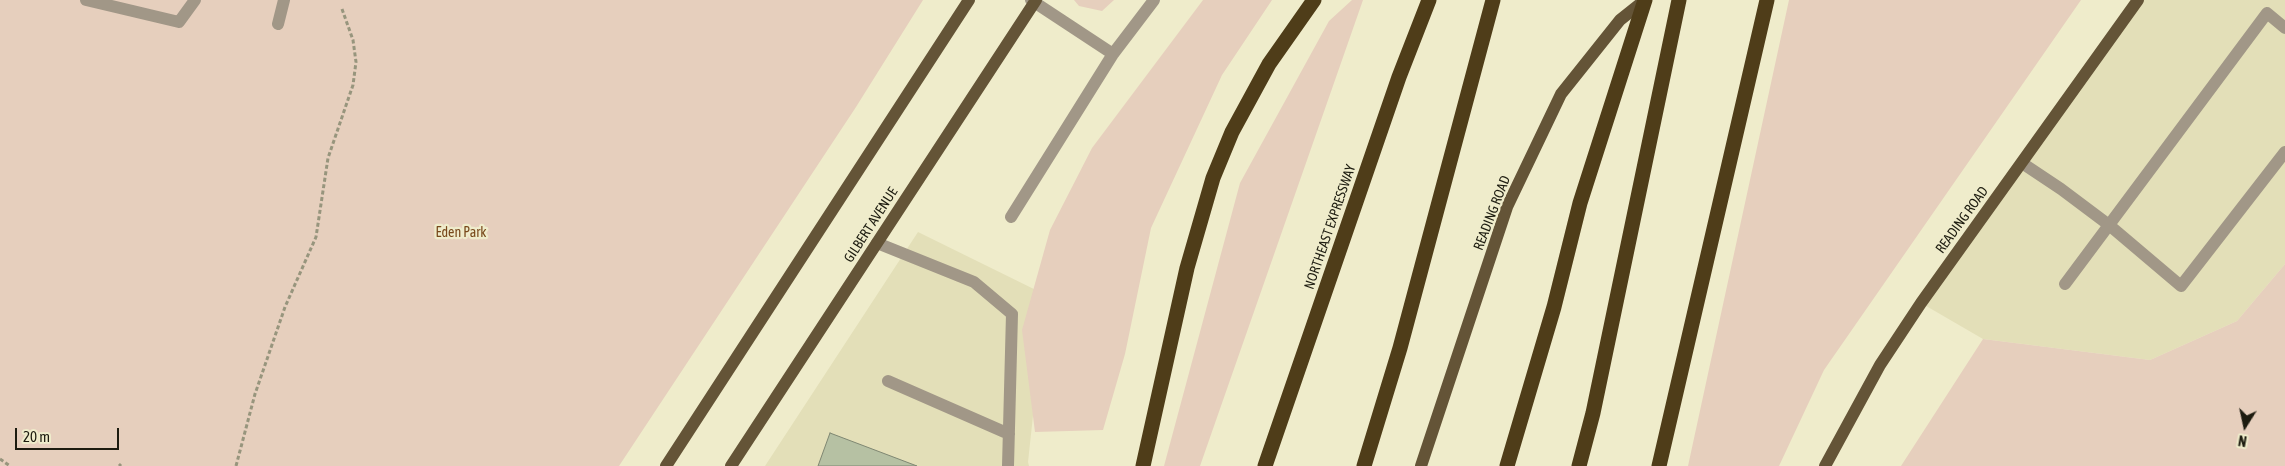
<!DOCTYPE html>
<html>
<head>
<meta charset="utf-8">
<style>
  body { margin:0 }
  #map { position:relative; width:2285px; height:466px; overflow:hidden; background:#efeccb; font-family:"Asap Condensed",sans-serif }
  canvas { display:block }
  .north { position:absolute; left:2220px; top:401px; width:50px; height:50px; -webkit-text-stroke:4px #efeccb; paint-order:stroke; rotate:190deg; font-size:14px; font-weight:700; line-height:20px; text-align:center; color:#1d1c10 }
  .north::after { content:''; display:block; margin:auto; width:18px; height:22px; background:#1d1c10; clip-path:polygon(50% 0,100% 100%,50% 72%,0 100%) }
  .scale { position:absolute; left:15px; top:428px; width:104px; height:22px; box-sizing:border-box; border:2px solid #1d1c10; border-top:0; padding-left:6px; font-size:15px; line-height:18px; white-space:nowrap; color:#1d1c10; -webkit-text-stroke:4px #efeccb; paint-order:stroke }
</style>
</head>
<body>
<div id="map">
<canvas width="2285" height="466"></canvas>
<div class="north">N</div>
<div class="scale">20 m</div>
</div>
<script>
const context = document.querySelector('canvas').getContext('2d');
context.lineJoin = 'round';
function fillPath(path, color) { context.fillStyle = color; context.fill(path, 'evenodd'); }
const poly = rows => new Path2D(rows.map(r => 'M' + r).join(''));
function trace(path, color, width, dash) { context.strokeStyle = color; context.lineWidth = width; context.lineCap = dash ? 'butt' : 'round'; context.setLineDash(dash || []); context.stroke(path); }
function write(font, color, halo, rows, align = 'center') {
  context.font = font + ' "Asap Condensed",sans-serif'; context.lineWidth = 4.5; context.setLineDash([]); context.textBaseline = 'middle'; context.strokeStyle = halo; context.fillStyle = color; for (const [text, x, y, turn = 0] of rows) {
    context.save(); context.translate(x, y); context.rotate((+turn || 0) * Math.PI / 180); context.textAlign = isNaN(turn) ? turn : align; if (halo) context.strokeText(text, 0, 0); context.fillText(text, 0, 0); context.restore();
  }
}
fillPath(poly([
  [2138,0,2285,0,2285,264,2237,321,2150,360,1983,339,1921,303],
  [918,232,1046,295,1028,462,1029,466,765,466]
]), '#e3dfb8');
fillPath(poly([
  [0,0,923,0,856,107,619,466,0,466],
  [1074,0,1114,0,1102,11,1079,6],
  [1203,0,1272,0,1222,75,1151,228,1125,354,1103,430,1035,432,1022,330,1050,230,1092,148],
  [1352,0,1363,0,1200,466,1164,466,1240,183,1329,21],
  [1789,0,2081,0,1824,370,1779,466,1688,466],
  [2285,264,2285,466,1901,466,1983,339,2150,360,2237,321]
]), '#e6cfbd');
const building = poly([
  [830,433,917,466,818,466,830,433]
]);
fillPath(building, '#b6c1a3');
trace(building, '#7f8772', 1);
trace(poly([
  [0,459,10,466],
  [119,466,121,464],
  [236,466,255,394,285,307,316,237,328,158,353,85,356,62,353,40,342,9]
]), '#97957d', 3, [4, 2.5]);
trace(poly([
  [86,0,179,22,195,0],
  [278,24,284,0],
  [2285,28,2267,13,2109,225,2181,286,2285,152],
  [1113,54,1154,0],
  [2022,163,2061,189,2109,225,2065,284],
  [1011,217,1113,54,1031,0],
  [877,243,974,282,1012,314,1008,466],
  [888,381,1009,434]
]), '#a19787', 12);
trace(poly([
  [666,466,969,0],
  [731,466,1036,0],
  [1421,466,1507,207,1561,94,1620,20,1645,0],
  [1825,466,1880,365,1921,303,2138,0]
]), '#645437', 12);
trace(poly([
  [1143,466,1187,268,1213,178,1232,132,1269,64,1314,0],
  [1265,466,1399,77,1429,0],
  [1364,466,1400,348,1493,0],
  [1507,466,1554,307,1580,203,1645,0],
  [1579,466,1593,413,1679,0],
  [1659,466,1767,0]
]), '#4f3d19', 15);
write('14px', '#1d1c10', '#efeccb', [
  ["READING ROAD",1492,213,-69],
  ["READING ROAD",1962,220,-54],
  ["GILBERT AVENUE",871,225,-57],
  ["NORTHEAST EXPRESSWAY",1330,227,-71]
]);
write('14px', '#78491b', '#efeccb', [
  ["Eden Park",461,233]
]);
</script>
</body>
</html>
